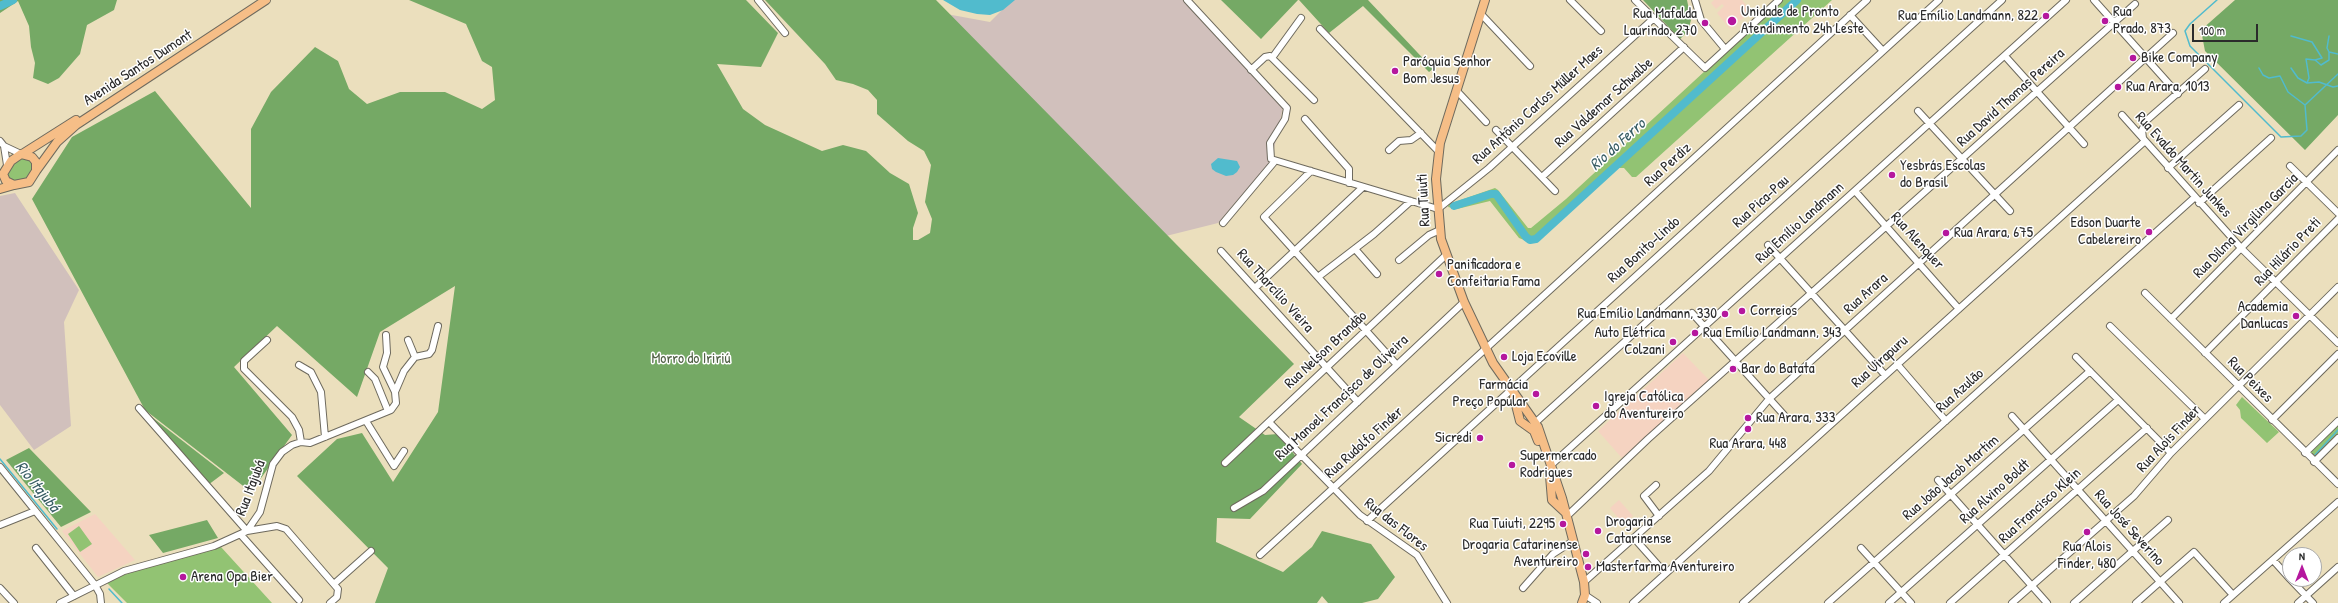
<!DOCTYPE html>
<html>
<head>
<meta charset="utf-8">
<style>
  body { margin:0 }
  #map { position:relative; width:2338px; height:603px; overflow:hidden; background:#ebdfbd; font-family:"Patrick Hand",sans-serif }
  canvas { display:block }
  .north { position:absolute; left:2282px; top:547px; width:40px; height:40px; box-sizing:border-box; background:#fff; border:1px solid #aaa; border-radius:50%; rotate:0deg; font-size:11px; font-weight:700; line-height:16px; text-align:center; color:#2b2b2b }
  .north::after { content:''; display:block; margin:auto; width:14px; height:18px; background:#b5179e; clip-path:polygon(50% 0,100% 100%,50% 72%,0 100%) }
  .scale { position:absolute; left:2192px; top:24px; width:66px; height:18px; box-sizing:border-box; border:2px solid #2b2b2b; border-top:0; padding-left:5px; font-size:12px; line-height:14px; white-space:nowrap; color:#2b2b2b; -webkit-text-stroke:3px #fff; paint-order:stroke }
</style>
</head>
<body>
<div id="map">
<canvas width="2338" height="603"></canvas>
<div class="north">N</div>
<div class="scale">100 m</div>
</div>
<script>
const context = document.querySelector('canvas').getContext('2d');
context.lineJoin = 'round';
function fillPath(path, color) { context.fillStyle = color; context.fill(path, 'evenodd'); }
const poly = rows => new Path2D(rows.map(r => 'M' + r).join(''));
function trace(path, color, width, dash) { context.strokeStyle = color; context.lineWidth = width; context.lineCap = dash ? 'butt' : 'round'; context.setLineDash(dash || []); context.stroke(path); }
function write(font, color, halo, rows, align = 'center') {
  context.font = font + ' "Patrick Hand",sans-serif'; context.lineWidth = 3; context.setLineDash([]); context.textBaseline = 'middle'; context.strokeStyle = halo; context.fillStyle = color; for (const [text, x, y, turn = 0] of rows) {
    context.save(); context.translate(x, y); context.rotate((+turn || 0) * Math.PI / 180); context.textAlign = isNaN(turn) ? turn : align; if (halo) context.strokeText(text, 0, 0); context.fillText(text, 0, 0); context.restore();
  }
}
fillPath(poly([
  [1714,0,1742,0,1746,5,1745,6,1752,11,1730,29,1717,13,1724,6,1722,4,1716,9,1711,3],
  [1683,353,1709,380,1622,458,1598,431],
  [1619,500,1633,516,1623,524,1610,508],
  [95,514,135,560,98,577,62,531]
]), '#f5d3c1');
fillPath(poly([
  [1012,0,1184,0,1283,107,1271,163,1218,223,1166,236,941,13,990,22],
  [15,193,79,290,64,322,71,426,34,450,0,405,0,196]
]), '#d1c0bc');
fillPath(poly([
  [1782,0,1832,0,1636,177,1632,177,1624,168,1617,168,1532,243,1519,238,1490,201,1457,209,1448,207,1449,204,1495,188,1498,190,1528,228,1531,228,1566,199],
  [24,158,30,160,34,166,30,176,21,182,10,180,7,176,9,167,18,160],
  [2242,397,2279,432,2267,443,2241,418,2240,410,2236,405],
  [2338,423,2338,435,2314,458,2309,451],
  [79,526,92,544,80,552,68,534],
  [221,547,272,603,127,603,107,583,128,571]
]), '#92c373');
fillPath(poly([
  [0,0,117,0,114,10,87,25,80,54,59,78,48,84,33,78,35,63,31,47,29,26,18,1,0,13],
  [409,0,746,0,778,33,761,67,717,64,743,109,765,125,822,151,843,145,866,151,890,173,909,184,918,213,913,228,913,240,918,240,930,233,932,219,925,202,931,165,924,151,908,141,877,114,877,100,868,90,853,84,836,80,825,64,765,0,936,0,1294,364,1239,417,1265,435,1278,434,1302,464,1250,519,1217,518,1216,542,1283,572,1312,547,1322,531,1371,544,1395,577,1378,599,1362,603,1328,603,1322,596,1317,603,375,603,388,568,297,476,337,439,362,433,393,482,438,412,455,286,380,332,357,397,277,326,234,367,292,435,251,492,145,410,32,199,72,137,155,91,251,208,251,129,271,92,315,47,338,61,349,89,367,104,400,92,445,92,482,109,495,100,492,67,482,61,466,24],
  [1221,0,1298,0,1261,39],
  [1299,0,1368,0,1433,69,1429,72,1363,6,1329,33],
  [1643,0,1687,0,1691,20,1688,31,1680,39],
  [2235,0,2338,0,2338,115,2305,150,2205,51,2201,30],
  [148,414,224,473,208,485],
  [29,448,91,512,61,527,6,460],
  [207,520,218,538,163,553,149,535]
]), '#75a965');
fillPath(poly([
  [943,0,1015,0,1003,10,990,15,977,14,960,10],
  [1218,158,1237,161,1240,167,1237,172,1233,175,1226,176,1216,172,1212,169,1211,164]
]), '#51bbcd');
trace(poly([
  [2217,0,2190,24,2185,31,2190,46,2281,137,2301,136,2307,130,2305,105,2338,74],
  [2291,36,2312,42,2322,58,2315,60,2306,59,2309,78,2307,83],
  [2329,52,2338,54],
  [2315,60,2321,65,2329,60,2329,52,2327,48,2329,36],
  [2259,68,2263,75,2269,78,2280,76,2288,92,2305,105],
  [2291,68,2298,78,2307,83,2319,82,2333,87,2338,86],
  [2315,455,2338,430],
  [0,459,57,529],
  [109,589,122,603]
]), '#51bbcd', 1.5);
trace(poly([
  [0,6,13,0],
  [1454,206,1491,194,1496,194,1526,237,1530,240,1536,239,1797,0]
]), '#51bbcd', 8);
const minor = poly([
  [758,0,785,33],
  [1187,0,1287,108,1285,119,1270,143,1271,159,1438,209,1489,168,1654,18],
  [1570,0,1601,31],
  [1635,0,1705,68,1779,0],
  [1695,0,1701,20,1725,49],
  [2094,0,2178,94],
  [1481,14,1530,66],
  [1850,15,1883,51],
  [1320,29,1439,152],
  [2005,56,2084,144],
  [1272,58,1301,18],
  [1251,70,1265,57,1270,56,1314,100],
  [1457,91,1486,122],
  [1918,111,2010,211],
  [2122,115,2242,249,2338,343],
  [1305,119,1349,169,1349,183],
  [1496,130,1555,191],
  [2143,138,2142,130,2147,120,2205,69],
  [0,141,4,146,7,165],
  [4,146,21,154],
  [1389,150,1399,141,1411,140,1421,133],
  [2290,166,2338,213],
  [2168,168,2239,105],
  [1311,171,1264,217,1397,365],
  [1542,177,1684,47],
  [1855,191,1959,309],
  [2199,203,2271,138],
  [1223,223,1275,161],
  [1768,245,1885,375],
  [1355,249,1377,274],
  [1221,251,1358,402],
  [1399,260,1429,235,1440,230],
  [1318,277,1374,234,1411,201],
  [1255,288,1363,187],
  [2145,293,2338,484],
  [1692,313,1784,415],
  [2171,319,2338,150],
  [2110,326,2205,419],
  [386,335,387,353,383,367,395,392],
  [267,340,244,361,244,369,292,417,299,430,301,442],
  [408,340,415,357],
  [2205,353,2338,219],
  [2076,357,2171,453],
  [1897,364,1946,421],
  [299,365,311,372,321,392,325,437],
  [368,372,375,379,388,411],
  [139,408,247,531],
  [2012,416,2179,603],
  [2272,420,2338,354],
  [366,421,394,466,404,451],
  [1269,422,1360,515,1417,555,1447,603],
  [1536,422,2002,0],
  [2305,453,2338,421],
  [2314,462,2338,438],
  [1225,463,1445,256],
  [1551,465,2066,0],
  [0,467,95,585,100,594,101,603],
  [1938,480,2047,603],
  [1656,485,1644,496,1659,516],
  [1234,508,1263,491,1464,302],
  [1567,516,1648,439,2135,4],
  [1367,521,1939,0],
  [0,525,35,511],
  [247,531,277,526,286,529,338,589,337,597,330,603],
  [241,535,299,600],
  [1634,538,1665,573],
  [36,548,74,596],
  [1861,548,1911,603],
  [1260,555,1867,0],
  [2273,560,2290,579],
  [2290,579,2313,603],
  [1584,582,1709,471,1769,399,2173,33],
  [334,584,371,551],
  [0,588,14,603],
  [1523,588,1553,554,1573,541],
  [1585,595,1597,603],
  [60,603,124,571,214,546,247,531,260,512,273,464,282,452,292,445,301,442,310,443,391,410,396,403,395,392,404,371,415,357,429,354,432,350,438,326],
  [1633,603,2145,141],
  [1743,603,2194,198],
  [1828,603,2090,371],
  [1889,603,2118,400],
  [1950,603,2147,428],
  [2012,603,2134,496,2171,453,2338,287],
  [2074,603,2168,520],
  [2136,603,2194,552,2233,595],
  [2224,603,2338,502],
  [2298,603,2338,567]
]);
const major = poly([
  [1485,0,1440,143,1436,179,1441,239,1464,302,1493,363,1538,427,1562,498,1584,582,1585,595,1582,603],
  [24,153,76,120],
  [21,154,32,157,36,162,36,171,29,182,14,185,6,181,3,174,11,161,21,154],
  [36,171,57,142,76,125,266,0],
  [0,189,14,185],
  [1514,397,1520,421,1534,431,1538,441],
  [1550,476,1552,500,1566,513]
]);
trace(minor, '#6e6a5e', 8);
trace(major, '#6e6a5e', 10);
trace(minor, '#fff', 6);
trace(major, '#f6be87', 8);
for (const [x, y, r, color] of [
  [2046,16,4,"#b5179e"],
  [1732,21,5,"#b5179e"],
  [2105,21,4,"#b5179e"],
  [1705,23,4,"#b5179e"],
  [2133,58,4,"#b5179e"],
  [1395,71,4,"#b5179e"],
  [2118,87,4,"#b5179e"],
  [1892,175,4,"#b5179e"],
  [2149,232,4,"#b5179e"],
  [1946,233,4,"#b5179e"],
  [1439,274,4,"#b5179e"],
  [1742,311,4,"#b5179e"],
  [1725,314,4,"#b5179e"],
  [2296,316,4,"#b5179e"],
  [1695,333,4,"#b5179e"],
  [1673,342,4,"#b5179e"],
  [1504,357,4,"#b5179e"],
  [1733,369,4,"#b5179e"],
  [1536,394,4,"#b5179e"],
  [1596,406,4,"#b5179e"],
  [1748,418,4,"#b5179e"],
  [1748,429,4,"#b5179e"],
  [1480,438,4,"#b5179e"],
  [1512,465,4,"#b5179e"],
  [1563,524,4,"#b5179e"],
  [1598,531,4,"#b5179e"],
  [2087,532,4,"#b5179e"],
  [1586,554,4,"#b5179e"],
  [1588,567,4,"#b5179e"],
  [183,577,4,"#b5179e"]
]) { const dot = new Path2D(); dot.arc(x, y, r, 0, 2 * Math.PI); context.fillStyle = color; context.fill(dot); trace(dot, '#fff', 1.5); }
write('15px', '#2b2b2b', '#fff', [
  ["Unidade de Pronto",1741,12],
  ["Atendimento 24h Leste",1741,29],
  ["Rua",2113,12],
  ["Prado, 873",2113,29],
  ["Rua Mafalda",1697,14,"right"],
  ["Laurindo, 270",1697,31,"right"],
  ["Rua Emílio Landmann, 822",2038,16,"right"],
  ["Bike Company",2141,58],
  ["Paróquia Senhor",1403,62],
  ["Bom Jesus",1403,79],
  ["Rua Arara, 1013",2126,87],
  ["Yesbrás Escolas",1900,166],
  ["do Brasil",1900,183],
  ["Edson Duarte",2141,223,"right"],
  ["Cabelereiro",2141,240,"right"],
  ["Rua Arara, 675",1954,233],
  ["Panificadora e",1447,265],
  ["Confeitaria Fama",1447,282],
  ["Academia",2288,307,"right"],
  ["Danlucas",2288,324,"right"],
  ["Correios",1750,311],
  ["Rua Emílio Landmann, 330",1717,314,"right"],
  ["Auto Elétrica",1665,333,"right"],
  ["Colzani",1665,350,"right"],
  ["Rua Emílio Landmann, 343",1703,333],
  ["Loja Ecoville",1512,357],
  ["Bar do Batata",1741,369],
  ["Farmácia",1528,385,"right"],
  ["Preço Popular",1528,402,"right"],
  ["Igreja Católica",1604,397],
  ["do Aventureiro",1604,414],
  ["Rua Arara, 333",1756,418],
  ["Sicredi",1472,438,"right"],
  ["Rua Arara, 448",1748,444,"center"],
  ["Supermercado",1520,456],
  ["Rodrigues",1520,473],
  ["Drogaria",1606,522],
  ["Catarinense",1606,539],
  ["Rua Tuiuti, 2295",1555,524,"right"],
  ["Drogaria Catarinense",1578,545,"right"],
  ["Aventureiro",1578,562,"right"],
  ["Rua Alois",2087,547,"center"],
  ["Finder, 480",2087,564,"center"],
  ["Masterfarma Aventureiro",1596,567],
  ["Arena Opa Bier",191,577]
], 'left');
write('15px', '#2b2b2b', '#fff', [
  ["Avenida Santos Dumont",138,68,-33],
  ["Rua David Thomas Pereira",2011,98,-42],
  ["Rua Valdemar Schwalbe",1604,103,-42],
  ["Rua Antônio Carlos Müller Maes",1538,105,-42],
  ["Rua Perdiz",1668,165,-42],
  ["Rua Evaldo Martin Junkes",2183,165,48],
  ["Rua Tuiuti",1424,200,-93],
  ["Rua Pica-Pau",1761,202,-42],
  ["Rua Emílio Landmann",1800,223,-42],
  ["Rua Dilma Virgilina Garcia",2246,226,-45],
  ["Rua Alenquer",1917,241,48],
  ["Rua Bonito-Lindo",1644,250,-42],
  ["Rua Hilário Preti",2288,252,-46],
  ["Rua Tharcílio Vieira",1275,291,48],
  ["Rua Arara",1866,294,-42],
  ["Rua Nelson Brandão",1326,350,-43],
  ["Rua Uirapuru",1880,362,-42],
  ["Rua Peixes",2250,380,45],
  ["Rua Azulão",1960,391,-42],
  ["Rua Manoel Francisco de Oliveira",1342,398,-43],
  ["Rua Alois Finder",2169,439,-47],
  ["Rua Rudolfo Finder",1364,443,-42],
  ["Rua João Jacob Martim",1951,478,-41],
  ["Rua Itajubá",251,488,-69],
  ["Rua Alvino Boldt",1995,492,-42],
  ["Rua Francisco Klein",2040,506,-42],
  ["Rua das Flores",1396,525,38],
  ["Rua José Severino",2129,528,48]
]);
write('15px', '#4f6044', '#fff', [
  ["Morro do Iririú",691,359]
]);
write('italic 16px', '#385d64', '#fff', [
  ["Rio do Ferro",1618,145,-42],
  ["Rio Itajubá",37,487,51]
]);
</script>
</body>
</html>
